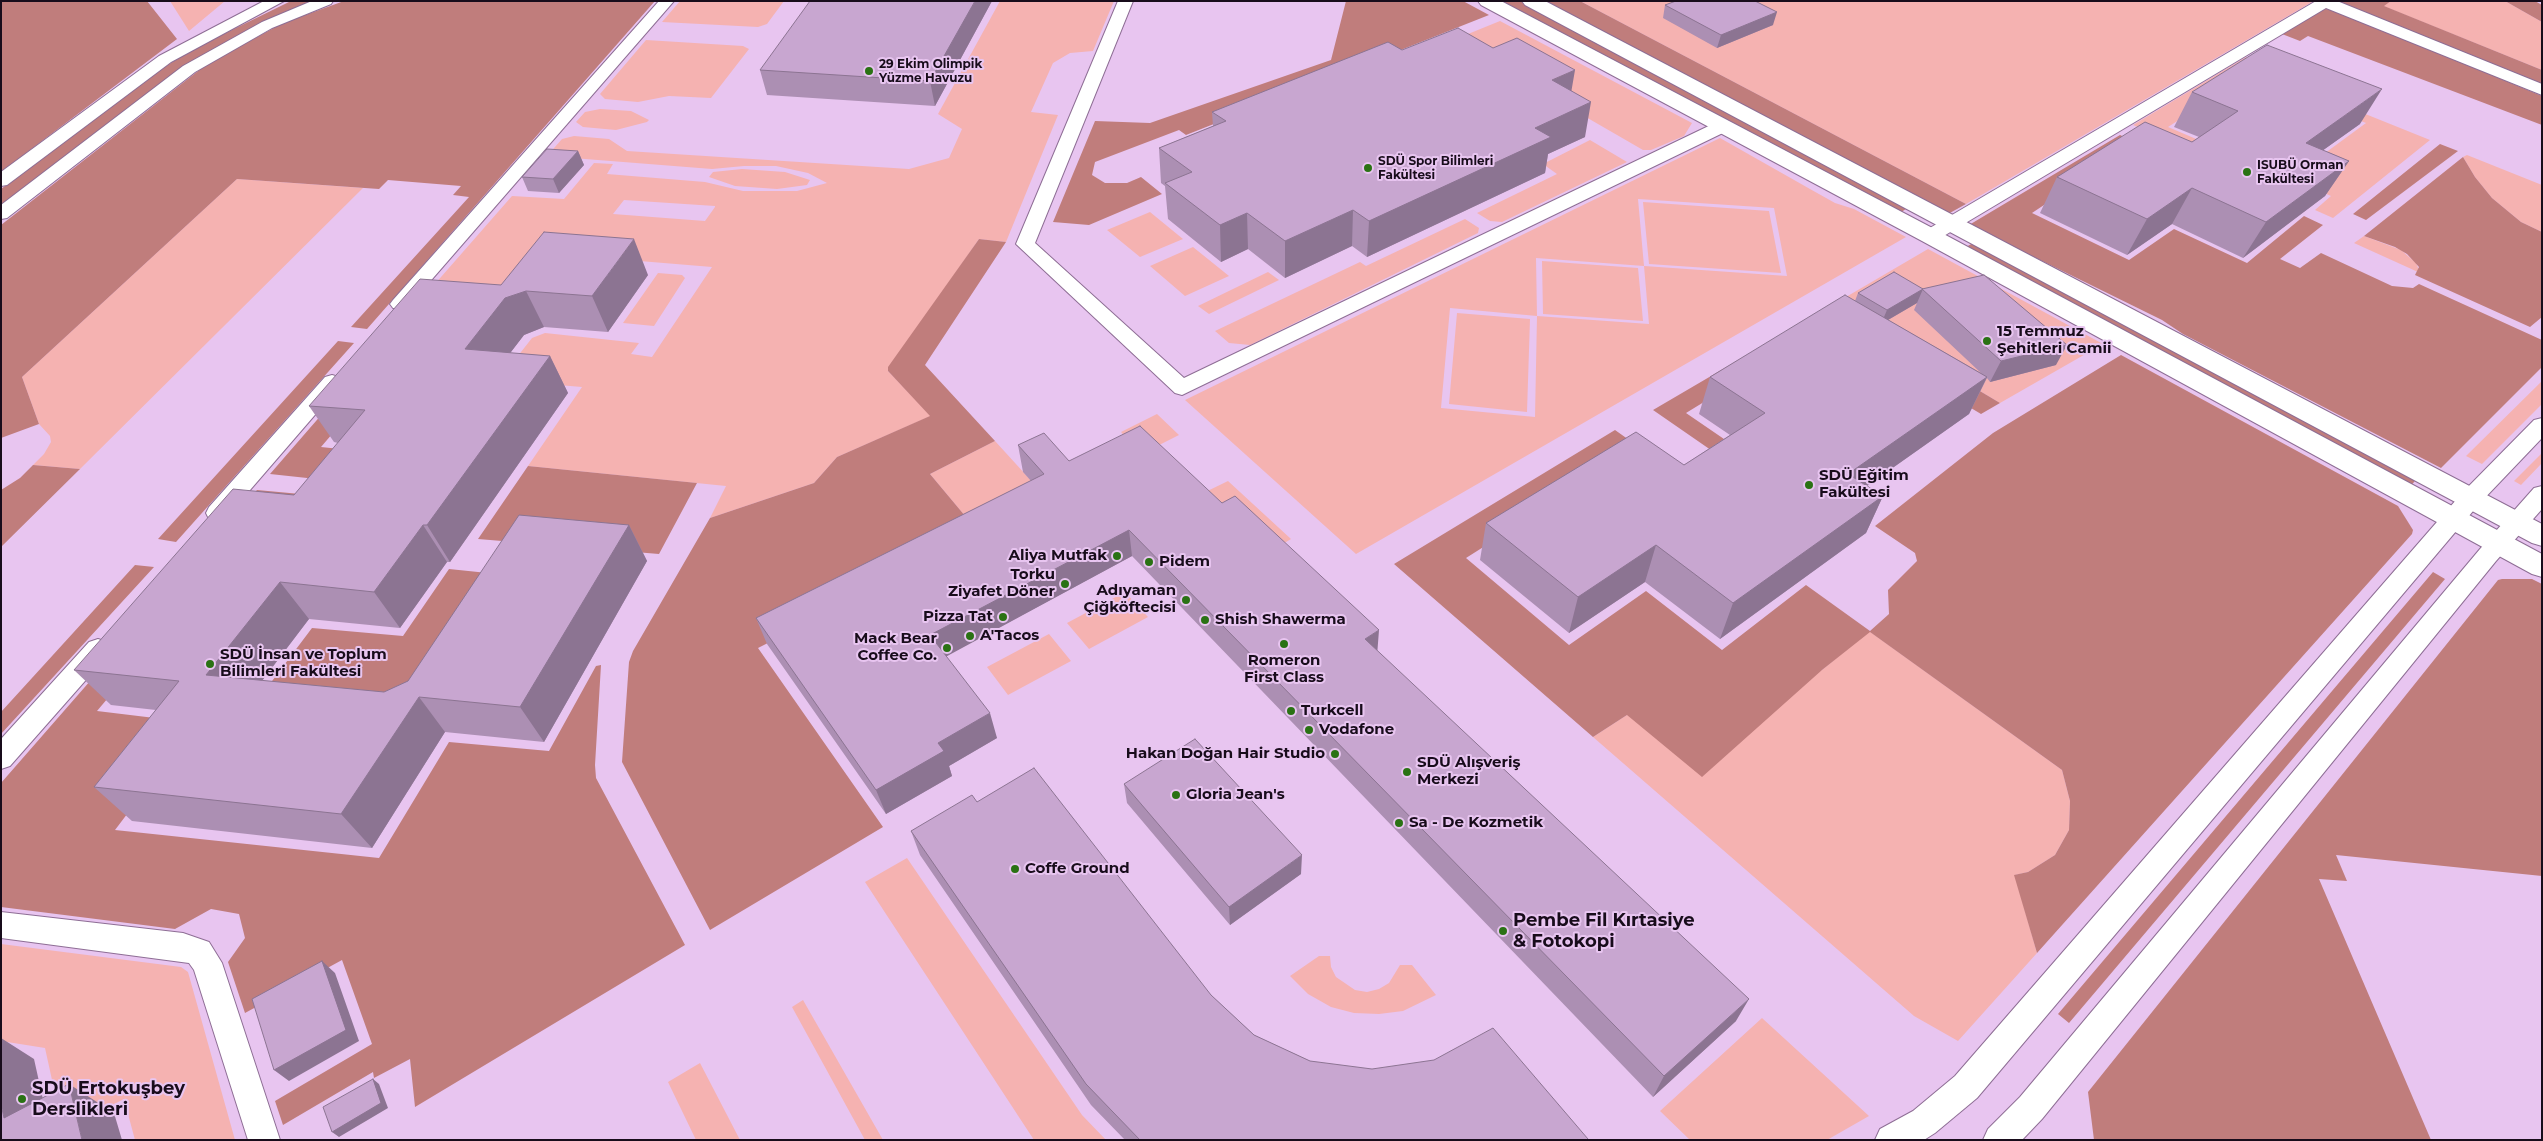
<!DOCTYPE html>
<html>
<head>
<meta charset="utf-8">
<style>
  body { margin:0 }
  #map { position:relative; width:2543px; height:1141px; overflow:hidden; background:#e8c5f0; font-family:Montserrat,sans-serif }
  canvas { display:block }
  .frame { position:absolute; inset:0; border:2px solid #180c1b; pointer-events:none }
</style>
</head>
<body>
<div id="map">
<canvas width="2543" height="1141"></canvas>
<div class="frame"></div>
</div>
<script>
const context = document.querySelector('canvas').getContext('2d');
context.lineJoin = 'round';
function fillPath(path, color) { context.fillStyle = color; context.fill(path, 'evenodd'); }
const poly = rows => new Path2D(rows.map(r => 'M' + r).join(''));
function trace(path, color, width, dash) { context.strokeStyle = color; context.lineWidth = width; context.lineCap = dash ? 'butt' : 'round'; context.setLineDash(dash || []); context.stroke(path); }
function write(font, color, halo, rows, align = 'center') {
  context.font = font + ' Montserrat,sans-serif'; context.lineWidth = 4; context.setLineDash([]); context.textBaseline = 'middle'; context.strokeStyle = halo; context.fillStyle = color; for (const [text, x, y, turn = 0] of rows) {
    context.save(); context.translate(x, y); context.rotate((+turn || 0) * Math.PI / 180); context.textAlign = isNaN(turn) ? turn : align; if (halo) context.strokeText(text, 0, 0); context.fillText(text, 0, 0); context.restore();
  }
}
fillPath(poly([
  [170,1,225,1,189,31],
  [680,1,784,1,767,24,758,27,662,22],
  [1000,1,1114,1,1093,51,1070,53,1053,63,1031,112,1058,115,1006,242,979,239,888,371,931,416,837,457,814,483,710,518,726,486,528,466,582,387,499,380,532,338,545,333,639,343,631,354,652,357,712,267,531,252,493,298,427,293,512,196,564,199,594,163,613,164,607,174,705,182,743,191,797,191,827,183,808,173,776,166,744,166,712,169,547,156,562,139,574,136,609,139,627,151,909,169,949,158,962,129,938,114],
  [624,200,715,206,715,207,705,221,613,214],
  [1580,1,2309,1,2312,2,1966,204],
  [2391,1,2505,1,2542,22,2542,70,2383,6],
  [1500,21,1692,123,1684,136,1651,150,1643,150,1572,109,1205,141],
  [646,40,743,46,749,49,711,98,669,96,638,102,605,99,600,94],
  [2246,57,2264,65,2256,70,2430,140,2333,218,2315,210,2331,196,2291,178,2366,123,2247,76,2168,127,2236,156,2152,133,2133,125],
  [600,109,631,111,649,120,647,122,616,130,583,127,576,122,585,112],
  [1720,138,1810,189,1835,203,1854,209,1906,237,1356,554,1185,400],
  [1638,199,1774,208,1787,276,1644,266],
  [1536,258,1644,266,1649,324,1537,316],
  [1450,308,1537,316,1535,417,1441,408],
  [1590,140,1627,162,1502,222,1490,221,1477,213,1557,174,1543,164],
  [2467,155,2542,185,2542,232,2521,222,2492,198,2475,177,2463,157],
  [742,169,785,172,810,180,807,185,777,189,735,186,709,177,713,172],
  [237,179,363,188,80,469,33,465,44,454,51,442,50,436,39,424,22,377],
  [1643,202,1769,211,1781,273,1649,264],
  [1150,212,1183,239,1140,257,1107,230],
  [1465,219,1479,228,1478,233,1250,345,1229,343,1215,331,1360,262,1366,266],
  [2364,236,2401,250,2416,263,2419,270,2418,272,2354,243],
  [1193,247,1229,276,1185,296,1150,266],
  [1928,249,2103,344,2000,403,1834,304],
  [1542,261,1638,268,1643,321,1543,314],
  [1268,272,1279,280,1209,314,1198,306],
  [658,273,682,275,685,278,654,326,623,323],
  [1457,313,1530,319,1527,412,1449,404],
  [2542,381,2542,404,2482,464,2466,456],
  [1157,414,1179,435,981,535,930,474,995,441,1036,486,1128,440,1121,432],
  [2542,453,2542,463,2521,485,2514,481],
  [1228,481,1291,539,1268,553,1191,499],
  [1125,592,1148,617,1089,649,1067,623],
  [1869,631,2062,770,2070,801,2069,830,2055,855,2028,872,2015,875,2037,953,1958,1041,1914,1016,1593,737,1627,715,1822,670],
  [1049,634,1071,661,1008,695,987,667],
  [907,858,1082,1115,1106,1140,1034,1140,865,882],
  [1,944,181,967,188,972,235,1140,135,1140,124,1099,63,1130,45,1048,1,1041],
  [1319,956,1330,956,1331,967,1336,977,1355,990,1367,992,1379,989,1389,983,1400,965,1412,965,1436,995,1403,1011,1379,1014,1354,1013,1331,1007,1308,994,1290,976],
  [803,1000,883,1140,865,1140,792,1007],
  [1762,1018,1869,1116,1827,1140,1690,1140,1660,1111],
  [700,1063,740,1140,696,1140,668,1082]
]), '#f5b2b1');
fillPath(poly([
  [1,1,147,1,177,39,1,172],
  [291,1,314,1,264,22,1,207,1,189,153,74,197,47],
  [344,1,655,1,367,329,351,327,469,197,453,195,461,186,388,180,379,189,237,179,22,377,39,424,1,438,1,225,207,64,283,23],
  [1346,1,1463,1,1489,15,1186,135,1179,130,1095,162,1092,175,1105,183,1127,183,1141,177,1162,194,1089,225,1053,222,1095,121,1150,123,1331,60],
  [1502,1,1520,1,1906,206,1906,209,1898,214],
  [1543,1,1580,1,1966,204,1948,214],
  [2341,1,2391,1,2384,6,2542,70,2542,85,2339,2],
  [2505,1,2535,1,2542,5,2542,22],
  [2325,9,2335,10,2542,96,2542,125,2308,36,2300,41,2282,34],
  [2120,135,2137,143,2032,213,2129,260,2174,229,2247,263,2304,216,2323,225,2280,259,2300,268,2321,253,2392,286,2413,288,2419,284,2542,340,2542,367,2441,468,2183,334,2162,320,1969,225],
  [2440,144,2458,151,2366,220,2353,214],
  [2463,157,2475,177,2492,198,2521,222,2542,232,2542,317,2530,327,2415,275,2419,267,2407,254,2395,247,2364,236],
  [979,239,1006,242,925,365,995,441,930,474,981,535,758,648,883,827,710,930,622,762,629,662,633,651,710,518,814,483,837,457,930,416,888,371,888,367],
  [1973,243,2418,477,2410,487,1966,247],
  [1834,304,2000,403,1981,414,1831,324,1686,413,1762,465,1747,475,1653,410],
  [415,307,439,309,321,447,359,451,335,481,270,474],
  [338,341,354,343,176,542,158,539],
  [2121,355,2398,506,2413,530,2412,534,2037,953,2014,875,2028,872,2055,855,2069,830,2070,801,2062,770,1870,632,1822,670,1702,777,1627,715,1593,737,1394,564,1615,430,1711,498,1624,458,1466,558,1569,645,1646,591,1722,650,1806,585,1870,631,1889,614,1888,590,1917,561,1915,553,1875,526,1993,433],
  [33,465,80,469,1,547,1,490,20,478],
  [528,466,697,483,659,554,478,539],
  [257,490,322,496,259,519,97,711,196,723,115,830,379,858,449,742,549,751,596,666,601,665,595,765,596,778,685,945,415,1107,410,1059,374,1078,373,1072,283,1125,275,1101,372,1044,342,960,245,1013,228,962,245,938,239,914,211,909,175,929,1,907,1,783],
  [135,565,154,567,1,734,1,712],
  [449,569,507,575,415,718,264,704,260,697,312,628,403,636],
  [2433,572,2445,579,2069,1023,2058,1014],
  [2502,579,2532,579,2542,584,2542,876,2336,855,2347,881,2319,879,2431,1140,2094,1140,2088,1092,2498,580]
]), '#c07d7c');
const minor = poly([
  [264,1,284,1,171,62,7,185,1,186,1,172,159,56,264,1],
  [312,1,333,1,331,4,272,28,195,72,7,218,1,219,1,205,183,66,262,22,312,1],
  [659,1,674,1,407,308,393,308,390,304,393,300,659,1],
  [1118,1,1133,1,1035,243,1184,378,1717,122,1723,121,1729,122,1731,126,1729,130,1182,395,1175,393,1016,244,1118,1],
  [2316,1,2337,1,2542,84,2542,95,2326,8,1937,240,1923,240,1921,236,1923,232,2316,1],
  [332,375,339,377,342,382,339,387,225,519,217,521,209,519,206,513,209,507,325,377,332,375],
  [2542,418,2542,438,2479,504,1977,1098,1935,1133,1924,1140,1875,1140,1880,1129,1913,1111,1955,1076,2463,492,2534,420,2542,418],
  [2542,486,2542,509,2496,561,2042,1119,2022,1140,1983,1140,1988,1129,2020,1097,2480,549,2534,488,2542,486],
  [98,639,107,642,110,649,107,656,10,766,1,769,1,739,89,642,98,639],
  [1,912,183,933,209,942,222,963,280,1140,248,1140,194,970,189,963,1,938,1,912]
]);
const tertiary = poly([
  [1478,1,1501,1,1938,231,2542,554,2542,577,2532,574,1922,241,1481,5,1478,1],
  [1522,1,1545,1,2542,524,2542,546,2532,543,1525,5,1522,1]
]);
trace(minor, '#8e6e95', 2);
trace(tertiary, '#8e6e95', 2);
fillPath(minor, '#fff');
fillPath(tertiary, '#fff');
fillPath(poly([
  [992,1,935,106,767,95,760,70],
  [1760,4,1773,25,1717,48,1663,18,1665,5],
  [1402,50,1572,91,1585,137,1548,154,1545,173,1367,257,1352,246,1285,278,1248,249,1221,262,1168,219,1165,186,1161,183,1159,148,1213,126,1212,112],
  [2192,92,2360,124,2323,150,2349,161,2325,196,2243,258,2172,224,2127,255,2040,213,2057,177,2192,142,2199,137,2174,127],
  [578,151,584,165,559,193,528,191,522,177],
  [648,275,608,332,544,327,524,335,510,353,550,356,568,393,450,562,447,562,400,628,309,619,262,681,384,692,408,681,629,525,647,561,544,742,445,732,372,848,132,821,94,787,156,710,111,705,74,670,294,495,338,443,334,442,309,406,501,285],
  [1923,289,2056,365,1990,382,1987,378,1969,414,1867,486,1883,496,1866,533,1720,639,1645,582,1569,633,1480,560,1486,523,1684,465,1730,435,1699,414,1710,377,1855,301,1858,293],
  [1917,303,1914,310,1981,373,1888,320],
  [1018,445,1069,461,1377,651,1736,1021,1653,1097,1132,556,946,656,997,738,949,766,952,776,886,814,767,644,756,618,1031,481,1023,472],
  [1124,784,1301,874,1230,925,1127,803],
  [977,802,1211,995,1254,1035,1310,1061,1588,1139,1587,1140,1125,1140,1091,1105,920,855,911,831]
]), '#ac8fb3');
fillPath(poly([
  [975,1,992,1,935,106,930,81],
  [1777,12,1773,25,1717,48,1721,35],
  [1575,70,1569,105,1552,80],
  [2382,89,2360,124,2284,178,2306,143],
  [1591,102,1585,137,1548,154,1545,173,1367,257,1369,221,1535,128],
  [578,151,584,165,559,193,553,179],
  [2349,161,2325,196,2243,258,2266,222],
  [2192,188,2172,224,2127,255,2147,219],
  [1353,210,1352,246,1285,278,1285,241],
  [1247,213,1248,249,1221,262,1220,225],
  [634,239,648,275,608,332,592,296],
  [1923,289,1917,303,1881,324,1887,310],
  [526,291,544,327,524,335,485,386,465,349,505,298],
  [2067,345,2056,365,1990,382,2001,361],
  [550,356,568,393,450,562,427,525],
  [1987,377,1969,414,1833,510,1848,474],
  [1883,496,1866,533,1720,639,1733,603],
  [423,525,447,562,400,628,374,592],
  [629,525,647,561,544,742,520,707],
  [1129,530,1132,556,938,661,930,635],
  [1656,545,1645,582,1569,633,1578,597],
  [280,582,309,619,239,711,206,675],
  [1379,630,1377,656,1365,639],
  [419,697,445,732,372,848,341,814],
  [990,713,997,738,949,766,952,776,886,814,876,790,938,743],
  [1302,855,1301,874,1230,925,1229,907],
  [322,961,335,973,359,1041,289,1081,274,1070],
  [1749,999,1736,1021,1653,1097,1664,1076],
  [1,1038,34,1059,52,1140,4,1118,1,1104],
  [373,1079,379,1084,388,1108,339,1137,332,1132],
  [69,1084,114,1113,122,1140,82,1140]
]), '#8c7492');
const building = poly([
  [810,1,975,1,930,81,760,70,810,1],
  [1676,1,1755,1,1777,12,1721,35,1665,5,1676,1],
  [1458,28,1493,48,1517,38,1575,70,1552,80,1591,102,1535,128,1551,137,1369,221,1353,210,1285,241,1247,213,1220,225,1165,183,1192,172,1159,148,1226,121,1212,112,1388,42,1402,50,1458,28],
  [2267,45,2382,89,2306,143,2349,161,2266,222,2192,188,2147,219,2057,177,2145,122,2192,142,2238,111,2192,92,2267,45],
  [547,149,578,151,553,179,522,177,547,149],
  [544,232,634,239,592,296,526,291,505,298,465,349,550,356,427,525,423,525,374,592,280,582,206,675,384,692,408,681,519,515,629,525,520,707,419,697,341,814,94,787,179,681,74,670,233,489,294,495,365,410,309,406,420,279,501,285,544,232],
  [1894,272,1923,289,1887,310,1858,293,1894,272],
  [1984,275,2067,345,2001,361,1922,289,1984,275],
  [1845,295,1987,377,1848,474,1883,496,1733,603,1656,545,1578,597,1486,523,1636,432,1684,465,1765,413,1710,377,1845,295],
  [1140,426,1222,503,1235,496,1379,630,1365,639,1749,999,1664,1076,1129,530,930,635,990,713,938,743,944,751,876,790,756,618,1044,474,1018,445,1044,433,1069,461,1140,426],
  [1195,739,1302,855,1229,907,1124,784,1195,739],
  [1034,768,1211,995,1254,1035,1310,1061,1372,1069,1434,1060,1493,1028,1588,1139,1586,1140,1140,1140,1086,1084,911,831,972,795,977,802,1034,768],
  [322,961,346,1030,274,1070,252,999,322,961],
  [373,1079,381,1103,332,1132,323,1107,373,1079],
  [69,1084,82,1140,1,1140,1,1104,4,1118,69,1084]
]);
fillPath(building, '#c8a6d0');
trace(building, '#8c7492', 1);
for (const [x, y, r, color] of [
  [869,71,5,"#2a7214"],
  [1368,168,5,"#2a7214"],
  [2247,172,5,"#2a7214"],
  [1987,341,5,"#2a7214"],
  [1809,485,5,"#2a7214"],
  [1117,556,5,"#2a7214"],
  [1149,562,5,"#2a7214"],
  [1065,584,5,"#2a7214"],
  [1186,600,5,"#2a7214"],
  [1003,617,5,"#2a7214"],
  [1205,620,5,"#2a7214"],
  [970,636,5,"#2a7214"],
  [1284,644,5,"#2a7214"],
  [947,648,5,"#2a7214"],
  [210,664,5,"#2a7214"],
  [1291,711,5,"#2a7214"],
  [1309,730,5,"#2a7214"],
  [1335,754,5,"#2a7214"],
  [1407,772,5,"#2a7214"],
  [1176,795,5,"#2a7214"],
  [1399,823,5,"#2a7214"],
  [1015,869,5,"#2a7214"],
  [1503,931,5,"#2a7214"],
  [22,1099,5,"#2a7214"]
]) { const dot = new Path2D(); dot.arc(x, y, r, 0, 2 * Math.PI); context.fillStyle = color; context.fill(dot); trace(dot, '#e8c5f0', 2); }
write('bold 12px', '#180c1b', '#e8c5f0', [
  ["29 Ekim Olimpik",879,64],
  ["Yüzme Havuzu",879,78],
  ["SDÜ Spor Bilimleri",1378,161],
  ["Fakültesi",1378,175],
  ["ISUBÜ Orman",2257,165],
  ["Fakültesi",2257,179]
], 'left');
write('bold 15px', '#180c1b', '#e8c5f0', [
  ["15 Temmuz",1997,332],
  ["Şehitleri Camii",1997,349],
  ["SDÜ Eğitim",1819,476],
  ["Fakültesi",1819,493],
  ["Aliya Mutfak",1107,556,"right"],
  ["Pidem",1159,562],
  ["Torku",1055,575,"right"],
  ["Ziyafet Döner",1055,592,"right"],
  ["Adıyaman",1176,591,"right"],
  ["Çiğköftecisi",1176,608,"right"],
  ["Pizza Tat",993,617,"right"],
  ["Shish Shawerma",1215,620],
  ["A'Tacos",980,636],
  ["Mack Bear",937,639,"right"],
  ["Coffee Co.",937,656,"right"],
  ["SDÜ İnsan ve Toplum",220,655],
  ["Bilimleri Fakültesi",220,672],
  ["Romeron",1284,661,"center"],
  ["First Class",1284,678,"center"],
  ["Turkcell",1301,711],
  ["Vodafone",1319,730],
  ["Hakan Doğan Hair Studio",1325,754,"right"],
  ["SDÜ Alışveriş",1417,763],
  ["Merkezi",1417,780],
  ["Gloria Jean's",1186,795],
  ["Sa - De Kozmetik",1409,823],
  ["Coffe Ground",1025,869]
], 'left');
write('bold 18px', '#180c1b', '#e8c5f0', [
  ["Pembe Fil Kırtasiye",1513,921],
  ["& Fotokopi",1513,942],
  ["SDÜ Ertokuşbey",32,1089],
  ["Derslikleri",32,1110]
], 'left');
</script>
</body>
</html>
